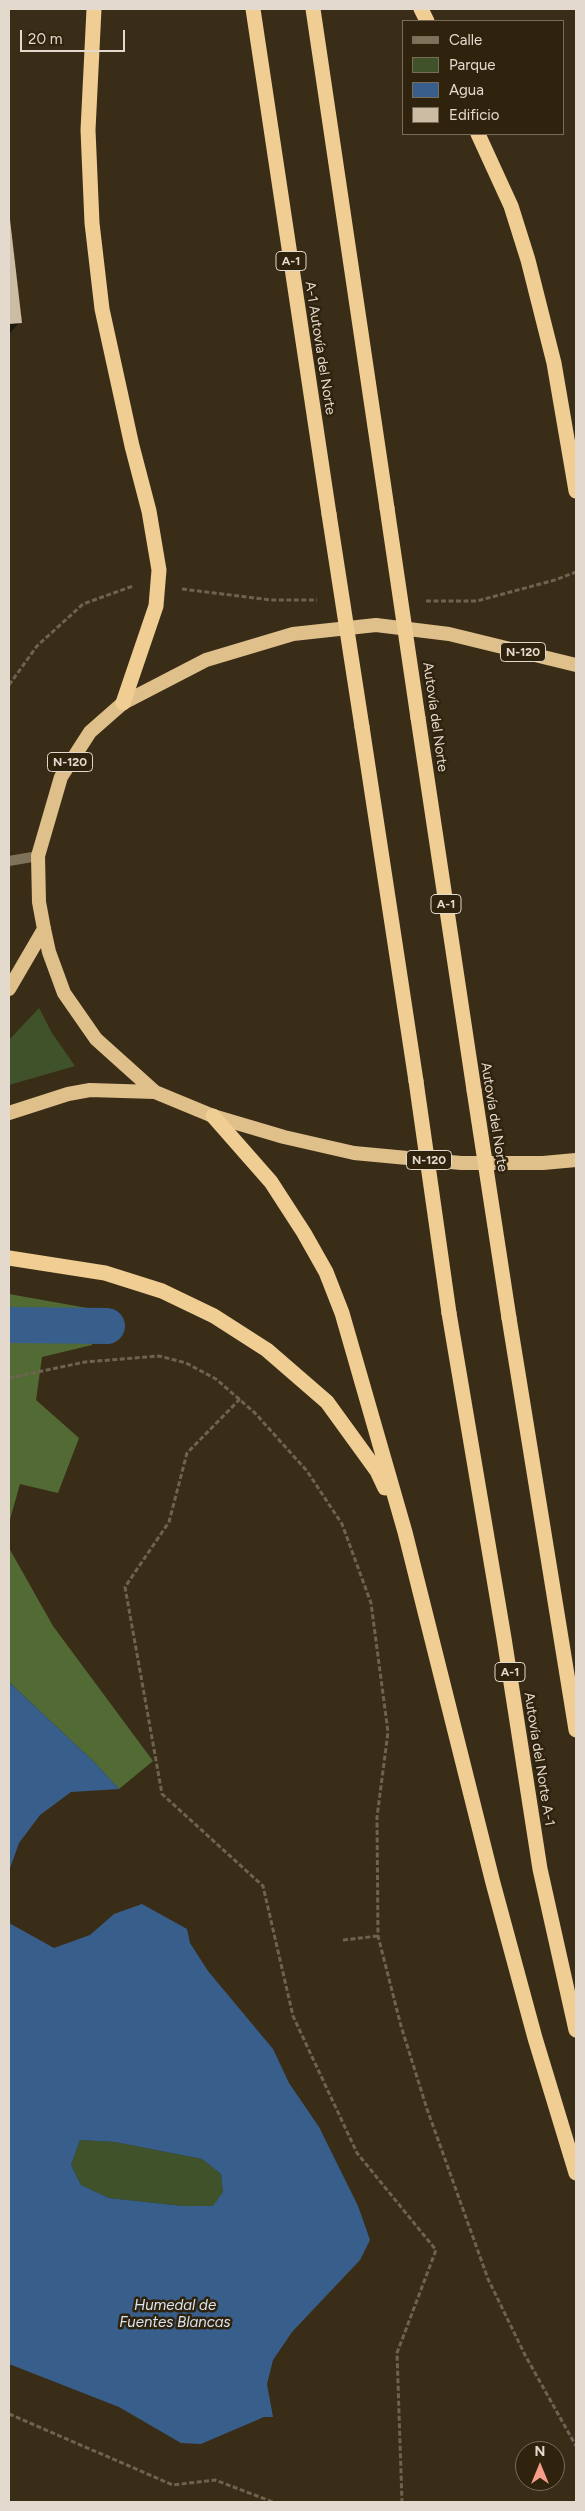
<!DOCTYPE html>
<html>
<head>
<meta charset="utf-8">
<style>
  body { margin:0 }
  #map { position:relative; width:585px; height:2511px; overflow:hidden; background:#3a2d18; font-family:Figtree,sans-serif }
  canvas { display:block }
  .frame { position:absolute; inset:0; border:10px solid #e3dacd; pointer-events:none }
  .legend { position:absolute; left:402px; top:20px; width:162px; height:115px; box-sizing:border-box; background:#30230e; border:1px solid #786c5a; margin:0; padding:6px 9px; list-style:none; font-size:15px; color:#e3dacd }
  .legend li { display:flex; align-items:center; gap:10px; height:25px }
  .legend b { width:25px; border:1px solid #786c5a }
  .north { position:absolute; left:515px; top:2441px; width:50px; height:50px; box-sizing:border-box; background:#30230e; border:1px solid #786c5a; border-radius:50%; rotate:0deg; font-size:14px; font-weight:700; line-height:20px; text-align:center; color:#e3dacd }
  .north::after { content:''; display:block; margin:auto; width:18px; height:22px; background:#f49e8a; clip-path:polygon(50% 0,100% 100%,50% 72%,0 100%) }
  .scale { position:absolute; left:20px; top:30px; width:105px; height:22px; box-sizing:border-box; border:2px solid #e3dacd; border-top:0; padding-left:6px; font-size:15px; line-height:18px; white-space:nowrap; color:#e3dacd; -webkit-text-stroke:4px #30230e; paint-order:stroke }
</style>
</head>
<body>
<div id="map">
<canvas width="585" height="2511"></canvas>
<div class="frame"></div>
<ul class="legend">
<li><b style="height:6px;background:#7f725b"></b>Calle</li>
<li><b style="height:14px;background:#3f522a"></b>Parque</li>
<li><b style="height:14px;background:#385f8b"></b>Agua</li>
<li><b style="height:14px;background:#cdbca4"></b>Edificio</li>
</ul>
<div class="north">N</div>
<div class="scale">20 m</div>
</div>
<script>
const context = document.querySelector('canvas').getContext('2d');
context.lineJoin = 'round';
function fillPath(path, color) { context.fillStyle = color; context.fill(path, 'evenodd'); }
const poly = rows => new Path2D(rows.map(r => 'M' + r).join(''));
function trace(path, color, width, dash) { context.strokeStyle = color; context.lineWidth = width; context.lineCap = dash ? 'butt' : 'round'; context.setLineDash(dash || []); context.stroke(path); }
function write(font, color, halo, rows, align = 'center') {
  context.font = font + ' Figtree,sans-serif'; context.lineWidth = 5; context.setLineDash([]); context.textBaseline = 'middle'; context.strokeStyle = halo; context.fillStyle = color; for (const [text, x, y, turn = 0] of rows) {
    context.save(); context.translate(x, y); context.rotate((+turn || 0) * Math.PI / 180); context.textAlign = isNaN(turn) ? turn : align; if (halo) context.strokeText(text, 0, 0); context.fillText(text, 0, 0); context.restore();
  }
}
fillPath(poly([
  [39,1008,52,1033,75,1066,9,1085,9,1040],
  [80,2140,115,2142,202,2159,221,2174,223,2192,214,2206,183,2206,109,2198,81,2185,71,2165]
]), '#3f522a');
fillPath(poly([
  [9,1294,87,1308,92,1345,42,1357,36,1400,79,1438,58,1493,20,1484,9,1523],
  [9,1548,53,1626,153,1761,119,1789,94,1762,9,1682]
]), '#526b35');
fillPath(poly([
  [9,1682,94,1762,119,1789,71,1792,40,1815,19,1843,9,1871],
  [142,1904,187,1929,190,1943,208,1971,273,2049,289,2083,319,2127,358,2206,370,2240,360,2260,292,2332,273,2360,267,2384,273,2417,264,2417,201,2444,181,2443,119,2407,9,2364,9,1923,54,1948,90,1935,114,1914],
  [80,2140,115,2142,202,2159,221,2174,223,2192,213,2206,183,2206,109,2198,81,2185,71,2165]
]), '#385f8b');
fillPath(poly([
  [9,215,20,322,9,334]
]), '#0007');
trace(poly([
  [9,1325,107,1326]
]), '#385f8b', 36);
fillPath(poly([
  [9,211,22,323,9,324]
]), '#cdbca4');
trace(poly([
  [182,589,271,600,317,600],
  [426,601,477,601,555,580,576,572],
  [9,685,37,646,83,604,133,586],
  [9,1378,85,1362,159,1356,186,1363,216,1379,255,1413,307,1471,342,1524,371,1603,388,1732,377,1817,378,1936,401,2026,427,2109,488,2279,525,2355,576,2446],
  [240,1399,187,1453,169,1522,125,1587,162,1794,263,1886,293,2016,357,2153,436,2250,397,2353,402,2502],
  [343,1940,378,1936],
  [9,2414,173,2485,215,2480,273,2502]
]), '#6e6350', 3, [5, 2.5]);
trace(poly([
  [9,861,38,856]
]), '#7f725b', 10);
trace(poly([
  [576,665,449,634,376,625,293,634,206,660,123,703,90,732,61,777,38,856,39,902,44,929,49,952,64,993,96,1039,155,1092,213,1116,284,1137,354,1153,461,1163,543,1163,576,1160],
  [9,989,44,929],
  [9,1113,68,1094,90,1090,155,1092]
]), '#dfc08b', 14);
trace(poly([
  [94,9,88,130,92,223,102,309,132,446,149,511,159,570,156,606,123,703],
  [253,9,329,514],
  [313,9,387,508],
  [421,9,427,21],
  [478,134,511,206,528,260,554,363,576,491],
  [418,718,474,1090],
  [362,727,416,1081],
  [213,1116,271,1182,304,1233,326,1272,342,1313,405,1532,493,1883,535,2038,576,2173],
  [9,1258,105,1273,162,1291,214,1316,267,1350,327,1402,377,1471,385,1488],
  [449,1313,504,1638,540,1869,576,2030],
  [509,1318,576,1730]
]), '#efcd93', 15);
trace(poly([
  [387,508,418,718],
  [329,514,362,727],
  [416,1081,449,1313],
  [474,1090,509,1318]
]), '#efcd93', 15);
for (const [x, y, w] of [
  [291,261,30],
  [523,652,45],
  [70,762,45],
  [446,904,30],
  [429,1160,45],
  [510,1672,30]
]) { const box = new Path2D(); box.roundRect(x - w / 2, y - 9.5, w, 19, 4); context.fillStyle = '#30230e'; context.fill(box); trace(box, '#e3dacd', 1); }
write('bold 12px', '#e3dacd', null, [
  ["A-1",291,261],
  ["N-120",523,652],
  ["N-120",70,762],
  ["A-1",446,904],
  ["N-120",429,1160],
  ["A-1",510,1672]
]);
write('14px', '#e3dacd', '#30230e', [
  ["A-1 Autovía del Norte",320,348,81],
  ["Autovía del Norte",435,717,82],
  ["Autovía del Norte",494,1117,81],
  ["Autovía del Norte A-1",539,1759,81]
]);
write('italic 15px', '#d9e5f3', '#30230e', [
  ["Humedal de",175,2306],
  ["Fuentes Blancas",175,2323]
]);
</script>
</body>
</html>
